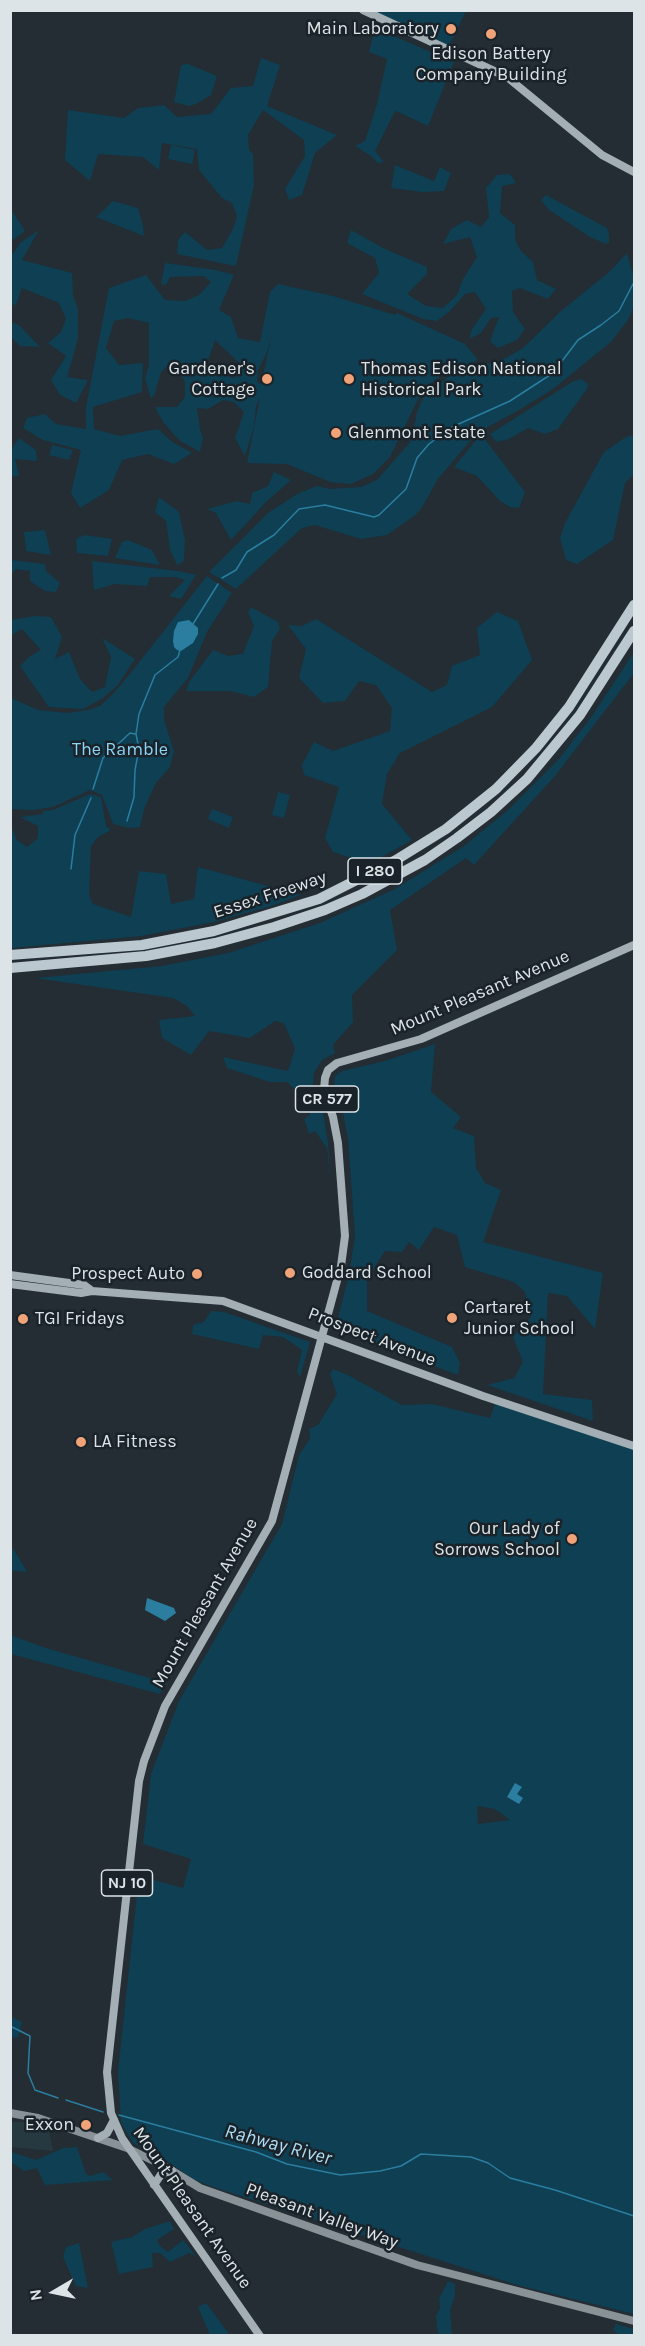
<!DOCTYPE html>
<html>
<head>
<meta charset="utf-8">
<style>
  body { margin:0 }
  #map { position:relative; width:645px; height:2346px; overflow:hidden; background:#232d33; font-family:Karla,sans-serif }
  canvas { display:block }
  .frame { position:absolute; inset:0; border:12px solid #dde4e7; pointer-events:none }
  .north { position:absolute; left:24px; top:2262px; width:60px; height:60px; -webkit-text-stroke:4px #192329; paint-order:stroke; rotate:261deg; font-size:16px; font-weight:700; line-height:24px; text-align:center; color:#dde4e7 }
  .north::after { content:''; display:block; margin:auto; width:21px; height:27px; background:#dde4e7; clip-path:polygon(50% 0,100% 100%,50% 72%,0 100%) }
</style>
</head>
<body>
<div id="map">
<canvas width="645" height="2346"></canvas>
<div class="frame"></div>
<div class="north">N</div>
</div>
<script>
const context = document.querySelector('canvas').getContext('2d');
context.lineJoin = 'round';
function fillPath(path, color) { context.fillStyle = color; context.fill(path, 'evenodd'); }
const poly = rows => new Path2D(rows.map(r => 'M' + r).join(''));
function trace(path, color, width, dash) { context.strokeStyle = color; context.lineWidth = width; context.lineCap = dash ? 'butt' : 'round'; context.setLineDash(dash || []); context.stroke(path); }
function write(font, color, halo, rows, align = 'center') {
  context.font = font + ' Karla,sans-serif'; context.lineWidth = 5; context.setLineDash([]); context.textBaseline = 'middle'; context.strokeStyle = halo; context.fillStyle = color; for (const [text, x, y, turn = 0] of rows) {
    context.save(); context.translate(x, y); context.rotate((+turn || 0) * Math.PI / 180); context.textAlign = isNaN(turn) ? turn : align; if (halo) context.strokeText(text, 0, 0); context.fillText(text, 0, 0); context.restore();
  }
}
fillPath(poly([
  [10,2122,22,2122,49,2131,53,2151,11,2147]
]), '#263840');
fillPath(poly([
  [377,10,466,11,449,46,376,12],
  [375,28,454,62,428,126,396,111,394,113,375,151,384,162,378,163,371,156,355,146,365,141,377,104,387,59,369,52],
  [261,58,280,65,267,106,337,135,315,153,302,195,289,200,285,189,305,156,304,140,263,110,248,135,249,150,253,154,254,185,236,266,177,254,178,240,185,232,207,250,222,248,233,229,237,216,232,203,222,198,199,170,197,149,162,143,159,170,143,157,98,154,90,181,65,160,68,110,124,118,138,108,164,105,177,117,211,114,231,88,253,86],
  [188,64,217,76,211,95,196,104,189,106,174,102,181,65],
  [171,145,195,150,192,164,168,159],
  [395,165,434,181,440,167,451,173,444,191,423,192,391,188],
  [510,174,516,183,502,186,500,213,515,225,515,240,521,251,533,262,537,280,556,289,548,299,520,288,512,291,513,312,525,329,517,340,498,348,490,341,499,317,491,318,481,333,469,339,472,329,486,309,475,292,465,294,450,311,437,321,423,319,362,294,379,273,375,258,347,243,351,230,385,249,427,267,427,274,407,294,426,306,443,308,457,295,463,279,477,257,470,237,443,244,451,229,467,220,481,227,489,217,486,188,497,175],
  [546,195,607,228,609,235,609,242,606,244,590,237,549,210,541,200],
  [113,201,138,208,143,225,144,236,96,217],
  [10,208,25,231,13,240,11,235],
  [39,230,22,260,72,273,73,295,78,309,78,339,67,377,88,380,76,403,60,395,51,380,66,356,48,343,61,332,66,319,59,303,22,288,16,305,11,304,11,257,20,243],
  [627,253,634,278,634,306,628,320,611,342,553,389,521,409,486,428,471,440,438,479,421,509,414,516,387,535,361,539,315,525,302,528,236,589,209,572,268,513,297,494,317,486,330,489,361,487,377,480,411,441,417,412,423,398,449,376,506,358,523,348,561,311,608,273],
  [165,263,216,270,234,275,219,310,231,317,238,338,260,342,270,292,278,284,333,296,395,315,397,313,465,344,478,360,441,376,423,389,390,457,373,474,351,484,330,482,287,464,247,463,260,398,256,406,254,426,245,456,235,438,244,412,234,402,223,400,208,409,197,408,200,429,203,438,200,452,180,441,163,422,155,407,177,407,185,397,185,382,178,370,167,366,161,372,155,393,151,399,145,379,149,364,149,323,128,318,114,321,106,348,119,365,143,363,142,392,93,407,94,429,120,436,158,429,171,441,192,453,174,464,148,454,122,460,109,490,80,508,71,493,81,450,43,440,23,428,27,418,45,414,56,424,86,429,86,407,109,288,146,275,165,300,185,301,199,295,211,282,204,276,170,277,166,285,161,284],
  [272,334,261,384,260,384,257,381,258,370,267,352],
  [215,340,240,364,235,378,207,371,207,364],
  [11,322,19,325,40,347,20,346,11,337],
  [581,379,588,384,587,389,558,429,545,434,528,428,509,439,496,442,490,434,572,382],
  [481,434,525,492,519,508,510,507,500,501,477,476,454,467],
  [634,435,634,474,625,483,613,540,577,564,566,560,560,538,565,523,604,452,626,437],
  [19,438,36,450,37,461,15,459,19,476,11,476,11,450],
  [52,445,73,450,69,460,49,455],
  [274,472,291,480,267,501,231,540,216,513,207,509,237,501,250,504,252,493,268,486],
  [159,497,179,512,185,540,184,561,177,565,170,550,166,521,155,512],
  [45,530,51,555,26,551,24,532],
  [84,535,112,539,108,556,77,553,76,539],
  [128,540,152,550,160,565,115,558,122,542],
  [11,560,45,564,46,571,60,583,56,592,45,591,30,581,30,571,16,569,11,574],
  [92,561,178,571,196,575,181,599,169,596,185,580,175,577,150,577,147,586,115,584,94,590],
  [207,576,232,593,207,632,188,678,164,707,164,720,174,751,170,767,156,783,144,809,140,827,129,828,113,824,102,795,90,790,53,807,33,810,11,809,11,698,38,710,67,713,88,710,100,706,114,693,133,670],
  [251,607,278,622,280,629,272,641,268,687,254,697,230,691,186,691,189,682,213,650,228,656,243,654,254,626,248,612],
  [497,612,518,621,532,660,492,707,400,753,387,774,382,804,412,840,369,864,333,852,325,838,339,787,304,775,302,765,314,742,333,751,390,731,392,708,376,685,359,681,345,701,323,703,299,678,306,649,288,625,302,626,316,619,432,692,447,685,452,666,480,655,477,628],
  [35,616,51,617,62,637,55,659,69,652,80,679,92,692,105,687,111,657,102,638,135,659,117,686,103,698,83,709,49,707,20,666,30,656,41,650,22,629,11,635,11,620],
  [634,652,634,673,555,776,474,865,466,858,390,910,397,950,352,995,353,1022,333,1045,335,1053,322,1060,314,1073,313,1088,323,1113,328,1142,331,1187,327,1148,315,1131,309,1134,304,1119,310,1115,307,1101,287,1082,270,1082,227,1068,223,1057,288,1071,295,1049,284,1023,275,1021,250,1038,209,1031,191,1055,162,1038,159,1020,195,1016,187,1006,173,998,35,978,162,966,228,953,320,923,395,889,464,846,508,810,558,760,592,716],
  [278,792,290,795,284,818,272,815],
  [90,794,101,797,106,826,111,830,98,837,91,846,89,895,93,904,131,917,139,871,166,874,171,904,194,899,198,867,301,895,271,906,214,922,141,936,11,948,11,826,17,840,27,847,38,838,38,826,20,817,43,814,43,811,53,810],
  [212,809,233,817,229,828,208,819],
  [435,1044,431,1092,461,1117,453,1128,474,1136,476,1168,485,1183,501,1190,483,1242,603,1273,595,1329,567,1296,548,1293,543,1394,592,1400,593,1421,487,1385,514,1378,523,1362,513,1337,531,1317,525,1292,514,1282,465,1267,457,1235,434,1227,419,1250,409,1242,402,1252,385,1251,367,1279,367,1311,452,1347,460,1363,458,1375,335,1329,349,1275,355,1236,348,1139,342,1108,334,1085,335,1076,342,1071,385,1061],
  [211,1311,224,1312,310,1342,300,1377,297,1372,302,1350,283,1337,263,1335,259,1349,192,1334,193,1325,204,1322],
  [333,1369,348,1375,402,1405,432,1404,490,1418,495,1404,634,1448,634,2314,517,2285,210,2186,193,2179,167,2161,133,2143,121,2123,118,2071,139,1876,183,1888,191,1859,143,1844,151,1774,179,1701,282,1524,299,1455,310,1438,309,1429,318,1425,337,1394,330,1374],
  [477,1806,495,1809,510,1820,478,1824],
  [11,1546,19,1558,27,1572,11,1570],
  [10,1635,46,1648,167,1683,160,1694,11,1654],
  [11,2017,22,2022,18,2038,11,2037],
  [77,2147,86,2174,90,2176,103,2172,113,2180,45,2185,37,2168,24,2171,11,2162,11,2152,36,2160,63,2148],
  [170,2221,174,2229,157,2240,160,2246,168,2252,183,2240,196,2256,189,2253,170,2262,160,2253,152,2253,153,2267,119,2274,111,2242,132,2237,145,2229],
  [79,2243,88,2288,76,2286,63,2257,66,2247],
  [448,2281,455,2284,455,2296,450,2310,452,2335,438,2335,436,2316,440,2308,439,2299],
  [206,2303,230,2335,210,2335,198,2307],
  [616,2324,634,2329,634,2335,619,2335,613,2330]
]), '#0e3f53');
fillPath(poly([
  [189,620,198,628,198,634,193,643,181,651,177,650,174,647,173,641,174,631,178,622],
  [147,1598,174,1608,176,1613,165,1621,145,1610],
  [515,1783,522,1787,517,1794,523,1798,519,1804,507,1797]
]), '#2b7ea0');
trace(poly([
  [222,578,236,570,247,552,274,535,299,509,325,505,374,517,379,515,406,489,417,458,429,444,452,427,510,401,553,373,578,340,601,325,619,311,634,282],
  [193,624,218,584],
  [93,789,103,758,130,733,135,734],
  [127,821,134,797,135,770,139,749,136,734,139,714,155,675,178,657,180,650],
  [71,869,75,835,91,798],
  [10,2026,30,2036,28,2073,35,2090,58,2098],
  [66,2100,103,2112],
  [119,2115,256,2152,287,2164,340,2175,380,2171,401,2166,421,2154,471,2157,488,2163,510,2178,555,2190,634,2216]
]), '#2b7ea0', 1.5);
trace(poly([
  [10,2113,38,2118,127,2148,166,2167,200,2188,417,2265,634,2321]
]), '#899296', 8);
trace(poly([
  [363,10,507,77,602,155,634,172],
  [10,1275,84,1285,92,1291],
  [10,1284,81,1293,92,1291,223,1301,483,1396,634,1446],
  [98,2138,107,2133,114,2120],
  [154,2185,162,2173,172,2171],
  [260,2336,122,2138,111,2113,107,2072,139,1781,144,1761,165,1706,272,1521,341,1266,345,1236,338,1143,333,1117,324,1090,325,1078,328,1070,337,1063,421,1039,634,945]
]), '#a3afb4', 8);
trace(poly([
  [10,955,142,945,214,931,319,899,396,860,446,829,496,789,536,748,569,707,634,605],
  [10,968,146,956,215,943,274,927,325,910,362,894,425,860,457,838,491,812,527,779,580,715,634,631]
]), '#bbc8cf', 10);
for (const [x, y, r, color] of [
  [451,29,6,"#f0a378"],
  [491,34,6,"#f0a378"],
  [267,379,6,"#f0a378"],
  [349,379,6,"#f0a378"],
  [336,433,6,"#f0a378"],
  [290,1273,6,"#f0a378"],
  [197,1274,6,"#f0a378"],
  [452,1318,6,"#f0a378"],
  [23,1319,6,"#f0a378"],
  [81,1442,6,"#f0a378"],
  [572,1539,6,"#f0a378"],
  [86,2125,6,"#f0a378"]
]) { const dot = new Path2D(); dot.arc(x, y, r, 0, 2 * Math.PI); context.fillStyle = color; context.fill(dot); trace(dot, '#192329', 2); }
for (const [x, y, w] of [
  [375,871,54],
  [327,1099,63],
  [127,1883,51]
]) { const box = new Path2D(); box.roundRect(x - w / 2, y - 13, w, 26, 4.5); context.fillStyle = '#192329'; context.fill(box); trace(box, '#dde4e7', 1.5); }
write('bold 16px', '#dde4e7', null, [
  ["I 280",375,871],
  ["CR 577",327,1099],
  ["NJ 10",127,1883]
]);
write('18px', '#dde4e7', '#192329', [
  ["Main Laboratory",439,29,"right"],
  ["Edison Battery",491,54,"center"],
  ["Company Building",491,75,"center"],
  ["Gardener's",255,369,"right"],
  ["Cottage",255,390,"right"],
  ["Thomas Edison National",361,369],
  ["Historical Park",361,390],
  ["Glenmont Estate",348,433],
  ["Goddard School",302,1273],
  ["Prospect Auto",185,1274,"right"],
  ["Cartaret",464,1308],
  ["Junior School",464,1329],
  ["TGI Fridays",35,1319],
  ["LA Fitness",93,1442],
  ["Our Lady of",560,1529,"right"],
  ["Sorrows School",560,1550,"right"],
  ["Exxon",74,2125,"right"]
], 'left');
write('18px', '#8ad4f7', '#192329', [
  ["The Ramble",120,750]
]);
write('18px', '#dde4e7', '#192329', [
  ["Essex Freeway",270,895,-18],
  ["Mount Pleasant Avenue",480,993,-23],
  ["Prospect Avenue",372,1337,21],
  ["Mount Pleasant Avenue",205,1603,-60],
  ["Mount Pleasant Avenue",192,2208,55],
  ["Pleasant Valley Way",322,2216,20]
]);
write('italic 20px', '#adddf4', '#192329', [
  ["Rahway River",278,2145,15]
]);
</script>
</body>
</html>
